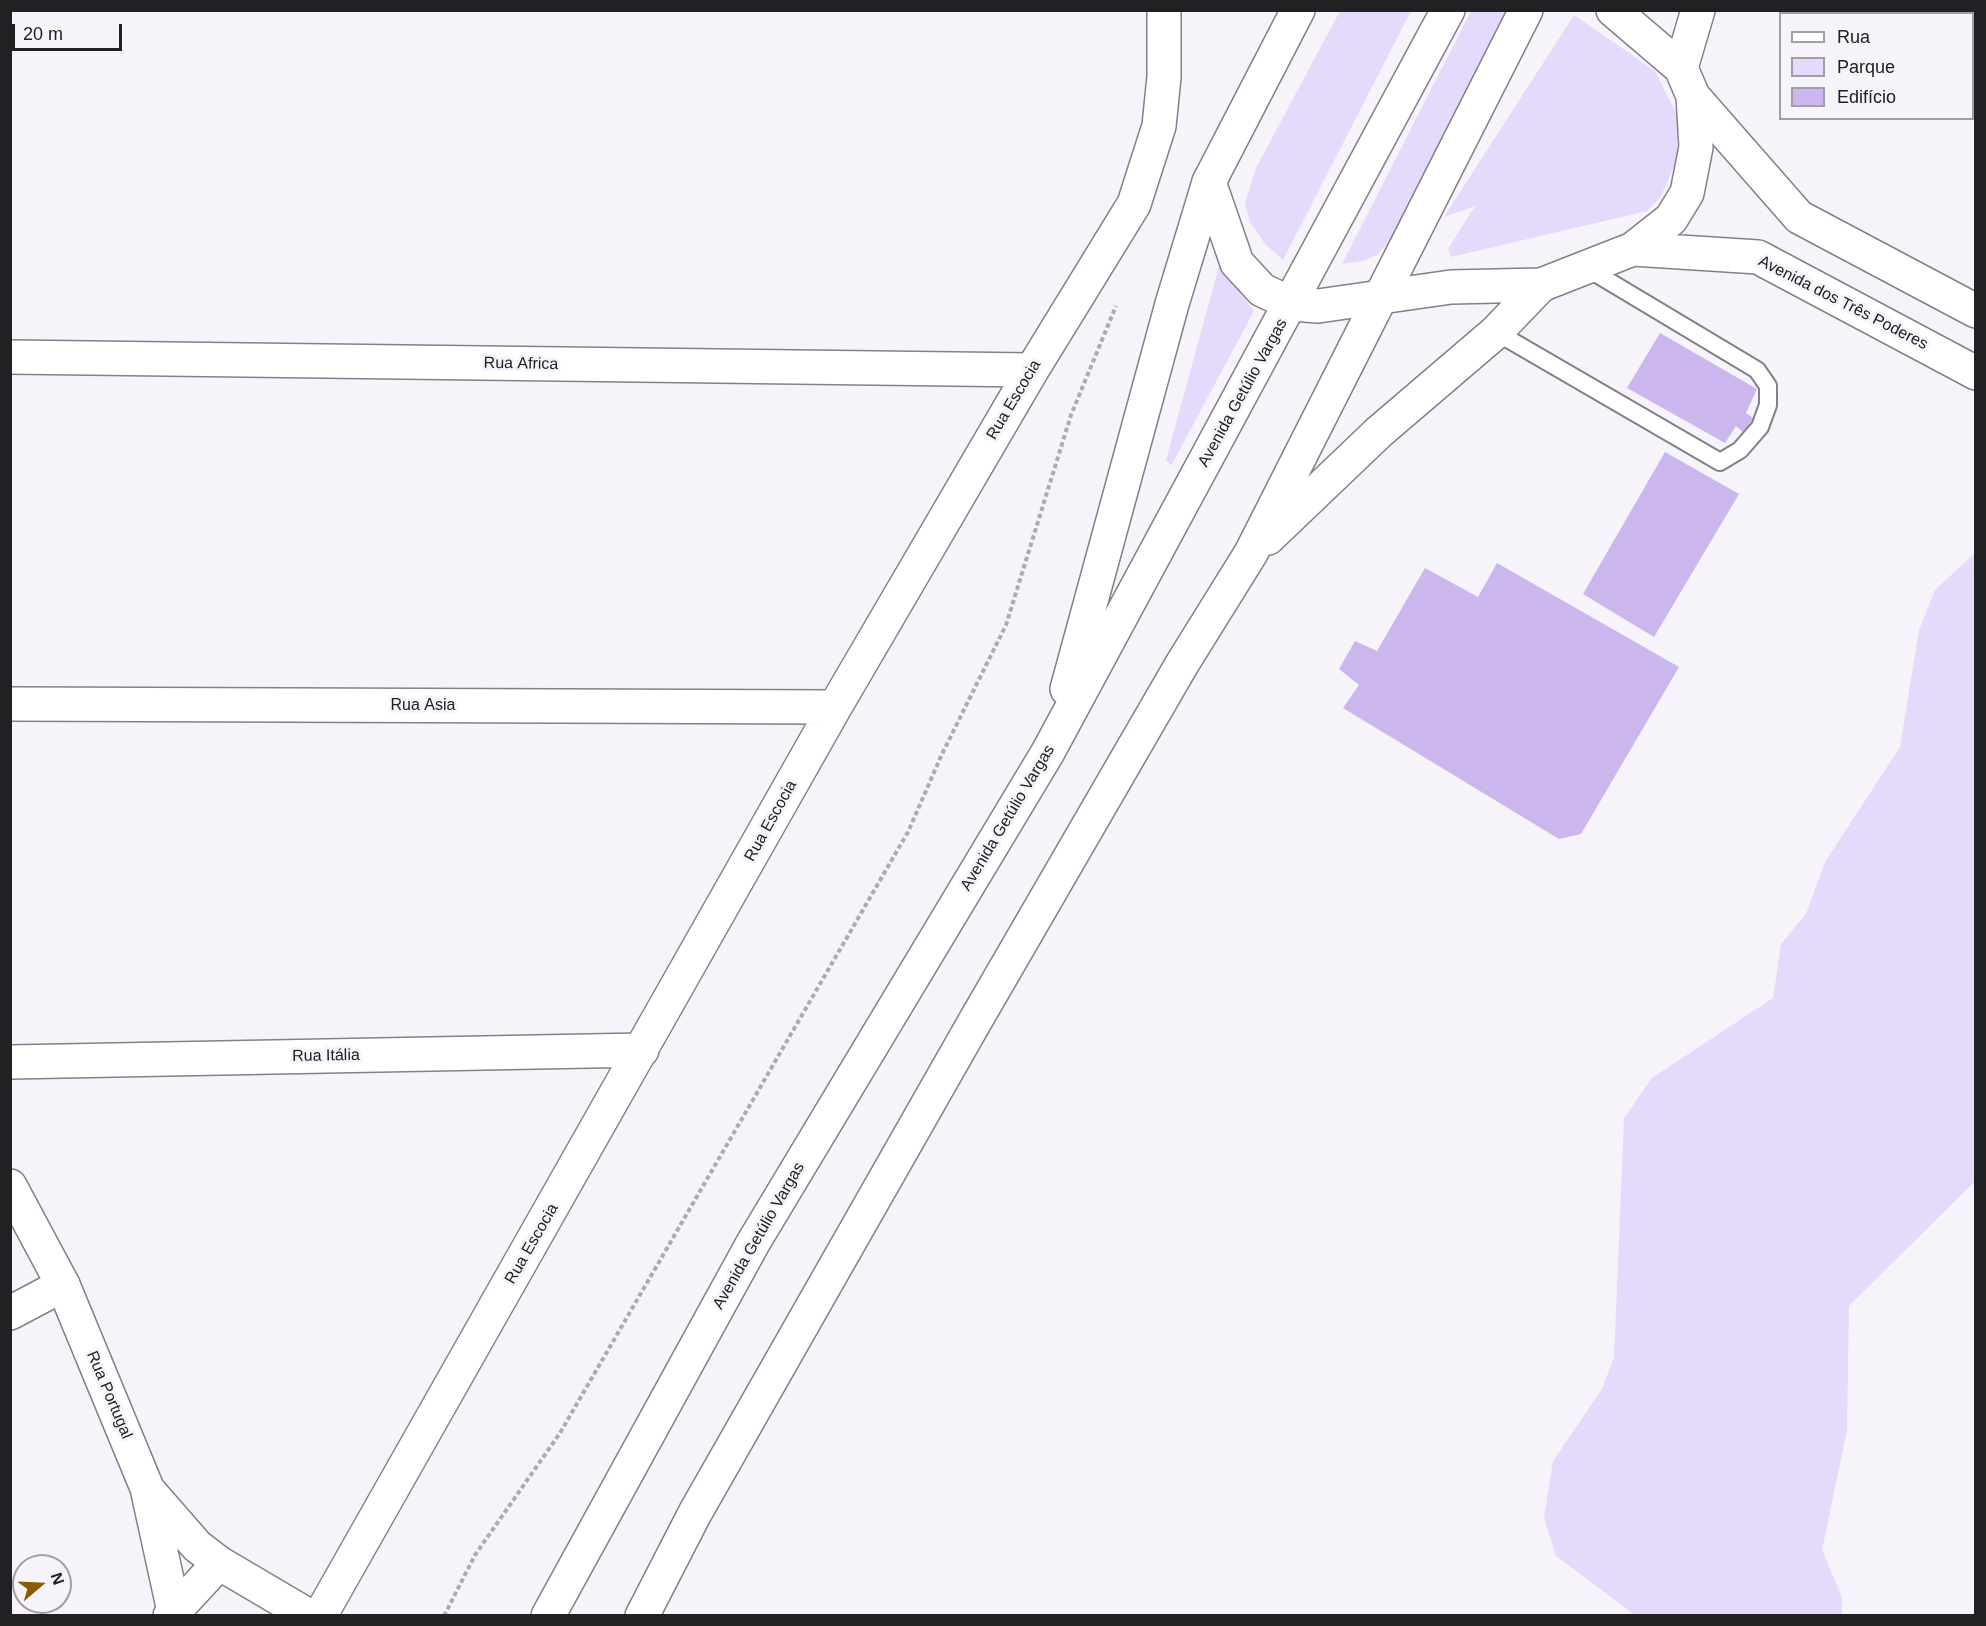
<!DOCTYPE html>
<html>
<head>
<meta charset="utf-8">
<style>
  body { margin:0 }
  #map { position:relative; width:1986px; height:1626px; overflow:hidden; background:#f6f3fb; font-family:Helvetica,sans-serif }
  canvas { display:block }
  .frame { position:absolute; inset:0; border:12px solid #212023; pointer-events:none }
  .legend { position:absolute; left:1779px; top:12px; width:195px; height:108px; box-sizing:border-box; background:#f6f3fb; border:2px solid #a19fa5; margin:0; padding:8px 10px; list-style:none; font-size:18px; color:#212023 }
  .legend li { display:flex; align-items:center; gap:12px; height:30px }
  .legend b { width:30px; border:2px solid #a19fa5 }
  .north { position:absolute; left:12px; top:1554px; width:60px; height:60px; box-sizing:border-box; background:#f6f3fb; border:2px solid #a19fa5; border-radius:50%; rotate:71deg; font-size:16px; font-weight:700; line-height:24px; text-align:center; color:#212023 }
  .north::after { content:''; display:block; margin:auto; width:21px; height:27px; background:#8c5905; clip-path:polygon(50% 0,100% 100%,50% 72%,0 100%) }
  .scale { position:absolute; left:12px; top:24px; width:110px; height:27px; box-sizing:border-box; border:3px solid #212023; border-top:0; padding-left:8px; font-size:18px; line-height:21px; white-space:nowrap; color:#212023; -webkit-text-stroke:4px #f6f3fb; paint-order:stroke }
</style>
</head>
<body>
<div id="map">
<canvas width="1986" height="1626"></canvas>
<div class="frame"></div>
<ul class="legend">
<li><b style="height:8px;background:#fff"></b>Rua</li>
<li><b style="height:16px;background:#e5dafb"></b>Parque</li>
<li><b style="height:16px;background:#cbb7ed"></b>Edifício</li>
</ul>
<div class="north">N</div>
<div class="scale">20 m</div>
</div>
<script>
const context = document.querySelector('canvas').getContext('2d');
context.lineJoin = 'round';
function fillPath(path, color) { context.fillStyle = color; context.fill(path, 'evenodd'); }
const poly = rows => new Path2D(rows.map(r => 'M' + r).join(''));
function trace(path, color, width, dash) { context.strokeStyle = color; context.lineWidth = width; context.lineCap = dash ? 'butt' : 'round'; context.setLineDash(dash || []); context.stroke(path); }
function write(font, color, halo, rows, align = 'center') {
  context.font = font + ' Helvetica,sans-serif'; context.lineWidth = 6; context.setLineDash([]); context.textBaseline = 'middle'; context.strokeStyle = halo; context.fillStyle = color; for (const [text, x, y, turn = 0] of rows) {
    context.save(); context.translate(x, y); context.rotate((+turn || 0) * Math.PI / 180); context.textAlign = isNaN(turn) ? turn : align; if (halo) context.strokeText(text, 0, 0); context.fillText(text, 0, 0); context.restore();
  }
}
fillPath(poly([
  [1340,11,1411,11,1283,260,1265,244,1250,222,1245,203,1256,168],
  [1471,11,1505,11,1394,236,1378,254,1363,261,1342,264],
  [1574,15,1655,71,1679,119,1676,162,1660,198,1647,211,1451,257,1448,249,1475,206,1444,217],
  [1219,266,1254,311,1171,466,1166,460],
  [1975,553,1975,1181,1849,1306,1847,1430,1822,1550,1842,1597,1842,1615,1635,1615,1556,1556,1544,1518,1553,1461,1602,1389,1614,1357,1624,1118,1652,1078,1773,998,1781,944,1806,914,1825,862,1900,747,1919,630,1935,590]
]), '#e5dafb');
fillPath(poly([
  [1660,333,1757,389,1746,413,1753,418,1744,433,1736,426,1725,443,1627,388],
  [1665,452,1739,494,1654,637,1583,594],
  [1497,563,1679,667,1581,834,1559,839,1343,708,1359,685,1339,669,1355,641,1377,651,1425,568,1478,597]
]), '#cbb7ed');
const service = poly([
  [1496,332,1720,462,1740,450,1760,427,1768,405,1768,386,1757,370,1585,267]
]);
const minor = poly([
  [10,357,1032,370],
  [10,704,835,707],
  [10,1062,642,1050],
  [10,1313,63,1285],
  [170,1616,219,1563],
  [320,1616,835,707,1032,370,1134,204,1159,126,1164,77,1164,10]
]);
const tertiary = poly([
  [1298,10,1209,182,1237,263,1262,290,1292,304,1318,306,1451,287,1541,285,1633,249,1758,257,1976,373],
  [1613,10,1681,68,1693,96,1799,217,1976,311],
  [1633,249,1671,219,1687,193,1696,147,1693,96],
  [10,1186,63,1285,147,1488,175,1616],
  [149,1491,197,1546,219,1563,309,1616]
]);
const secondary = poly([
  [1681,68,1698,10],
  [1268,538,1379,432,1496,332,1541,285],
  [1067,689,1172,304,1209,182],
  [548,1616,753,1243,1048,752,1448,10],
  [642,1616,695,1513,974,1023,1182,664,1251,553,1526,10]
]);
trace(service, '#838087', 20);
trace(minor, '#838087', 36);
trace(tertiary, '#838087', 36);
trace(secondary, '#838087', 36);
trace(poly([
  [444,1616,475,1555,560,1433,908,832,942,754,1006,625,1071,415,1116,306]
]), '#adaab0', 4, [4.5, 3]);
trace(service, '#fff', 16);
trace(minor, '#fff', 33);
trace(tertiary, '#fff', 33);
trace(secondary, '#fff', 33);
write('16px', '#212023', '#f6f3fb', [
  ["Avenida dos Três Poderes",1843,303,27],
  ["Rua Africa",521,364,1],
  ["Avenida Getúlio Vargas",1243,393,-61],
  ["Rua Escocia",1014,400,-59],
  ["Rua Asia",423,706],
  ["Avenida Getúlio Vargas",1008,818,-59],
  ["Rua Escocia",771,821,-61],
  ["Rua Itália",326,1056,-1],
  ["Avenida Getúlio Vargas",759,1236,-60],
  ["Rua Escocia",532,1244,-60],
  ["Rua Portugal",109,1395,67]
]);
</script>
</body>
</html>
